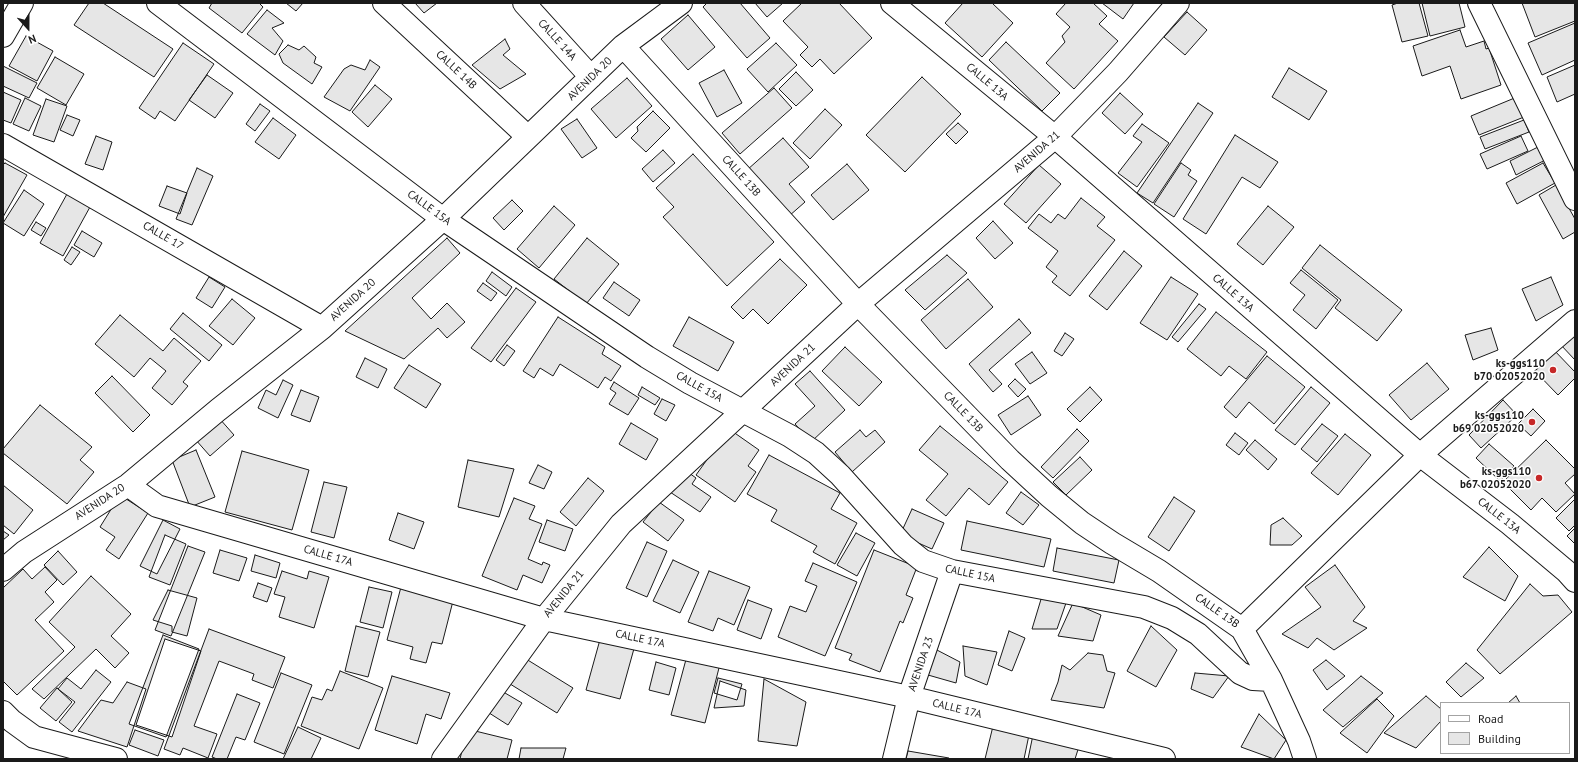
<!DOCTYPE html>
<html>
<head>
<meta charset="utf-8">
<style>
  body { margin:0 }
  #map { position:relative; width:1578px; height:762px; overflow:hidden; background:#fff; font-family:"PT Sans",sans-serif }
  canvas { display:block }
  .frame { position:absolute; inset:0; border:4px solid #1a1a1a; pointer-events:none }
  .legend { position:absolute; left:1440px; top:702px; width:130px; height:52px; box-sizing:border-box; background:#fff; border:1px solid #a3a3a3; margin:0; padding:5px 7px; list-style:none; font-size:12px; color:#1a1a1a }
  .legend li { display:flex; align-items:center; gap:8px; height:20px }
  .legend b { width:20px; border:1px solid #a3a3a3 }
  .north { position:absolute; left:8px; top:8px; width:40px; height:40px; -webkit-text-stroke:3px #fff; paint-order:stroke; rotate:159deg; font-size:11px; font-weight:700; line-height:16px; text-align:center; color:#1a1a1a }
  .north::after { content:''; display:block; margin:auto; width:14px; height:18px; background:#1a1a1a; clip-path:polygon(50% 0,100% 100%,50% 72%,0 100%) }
</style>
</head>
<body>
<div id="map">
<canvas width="1578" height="762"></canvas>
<div class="frame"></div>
<ul class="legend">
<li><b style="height:5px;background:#fff"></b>Road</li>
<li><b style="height:11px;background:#e6e6e6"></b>Building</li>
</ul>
<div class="north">N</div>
</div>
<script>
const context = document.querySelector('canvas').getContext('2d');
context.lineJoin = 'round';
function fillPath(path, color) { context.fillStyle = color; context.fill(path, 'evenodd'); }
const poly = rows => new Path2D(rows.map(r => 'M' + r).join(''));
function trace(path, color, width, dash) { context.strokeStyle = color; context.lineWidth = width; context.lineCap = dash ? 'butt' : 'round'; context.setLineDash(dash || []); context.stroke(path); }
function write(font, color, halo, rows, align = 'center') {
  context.font = font + ' "PT Sans",sans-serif'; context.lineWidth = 3; context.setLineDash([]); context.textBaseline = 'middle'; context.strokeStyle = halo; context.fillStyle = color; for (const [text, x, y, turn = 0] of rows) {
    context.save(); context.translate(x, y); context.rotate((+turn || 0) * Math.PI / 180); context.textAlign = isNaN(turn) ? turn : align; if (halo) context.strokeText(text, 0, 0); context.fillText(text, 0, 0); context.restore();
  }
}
const building = poly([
  [89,3,103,3,173,49,154,77,74,25,89,3],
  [212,3,259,3,263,7,242,33,209,8,212,3],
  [286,3,303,3,296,11,286,3],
  [415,3,437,3,424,13,415,3],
  [707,3,740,3,770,38,747,58,703,7,707,3],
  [755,3,783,3,767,17,755,3],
  [802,3,839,3,872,38,834,74,820,59,812,67,800,55,808,47,783,21,802,3],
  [963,3,992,3,1013,23,982,57,945,23,963,3],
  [1066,3,1093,3,1107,16,1099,24,1118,41,1074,89,1046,63,1065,42,1062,36,1070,27,1056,14,1066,3],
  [1102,3,1134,3,1123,19,1102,3],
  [1398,3,1419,3,1428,36,1402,42,1392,5,1398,3],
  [1422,3,1459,3,1465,27,1430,36,1422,3],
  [1522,3,1575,3,1575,21,1535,37,1522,3],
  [267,10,284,23,272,28,283,41,275,55,247,34,267,10],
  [1187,12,1207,30,1185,55,1164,37,1187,12],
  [688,15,715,47,688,70,661,39,688,15],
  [1575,23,1575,60,1542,75,1528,43,1575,23],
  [1460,30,1466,47,1484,41,1486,49,1489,48,1501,85,1461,99,1450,66,1422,76,1413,46,1460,30],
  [26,36,53,51,37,81,9,66,26,36],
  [505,39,510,49,503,55,526,74,500,89,472,65,505,39],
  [1006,42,1060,93,1042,111,989,60,1006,42],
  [183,43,214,64,175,121,160,111,155,119,139,108,183,43],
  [776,43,797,65,768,92,747,69,776,43],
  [288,45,299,50,304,46,316,57,314,63,322,67,312,84,283,63,279,54,288,45],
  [55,57,84,74,66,105,37,88,55,57],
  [370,60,380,67,350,111,324,97,344,69,351,65,365,70,370,60],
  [1575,65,1575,94,1557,102,1547,77,1575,65],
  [3,66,37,83,29,98,3,86,3,66],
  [1289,68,1327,91,1309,120,1272,97,1289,68],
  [724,70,742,103,717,117,699,83,724,70],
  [796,72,813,90,796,106,779,89,796,72],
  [207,75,233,93,215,118,189,100,207,75],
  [922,77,961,114,905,172,866,135,922,77],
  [627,78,652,106,616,138,591,109,627,78],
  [375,85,392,99,368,127,352,112,375,85],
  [774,88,792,108,740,154,722,133,774,88],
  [3,92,21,100,11,123,3,120,3,92],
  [1120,93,1143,114,1125,134,1102,113,1120,93],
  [1517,97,1524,117,1479,135,1471,116,1517,97],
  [25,98,41,106,29,131,13,124,25,98],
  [46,99,67,106,54,142,33,135,46,99],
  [1198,103,1213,113,1153,203,1137,193,1198,103],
  [260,104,270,111,255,131,246,124,260,104],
  [825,109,842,125,810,159,793,143,825,109],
  [653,111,670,128,646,152,631,138,638,131,637,127,653,111],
  [67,115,80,120,73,136,60,130,67,115],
  [273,118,296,135,279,159,255,142,273,118],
  [577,119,597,148,582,158,561,129,577,119],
  [1524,120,1529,132,1485,149,1480,137,1524,120],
  [958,123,968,132,956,144,946,134,958,123],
  [1142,124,1169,143,1137,187,1118,173,1142,142,1133,136,1142,124],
  [1235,135,1278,162,1260,188,1242,177,1206,234,1183,219,1235,135],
  [96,136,112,142,103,170,85,164,96,136],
  [1521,136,1528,151,1487,169,1480,154,1521,136],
  [783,138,809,167,789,184,805,202,789,216,747,170,783,138],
  [1546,143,1553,156,1516,175,1510,161,1546,143],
  [663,150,675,163,653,182,642,169,663,150],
  [693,154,774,242,727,286,663,217,674,207,656,188,693,154],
  [5,163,27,175,3,217,3,165,5,163],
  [1181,163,1191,170,1188,175,1197,181,1174,217,1154,204,1181,163],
  [1543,163,1555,183,1517,204,1506,183,1543,163],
  [847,164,869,190,833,220,811,195,847,164],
  [1039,165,1061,184,1026,223,1004,204,1039,165],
  [197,168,213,176,192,225,176,219,197,168],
  [1556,185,1575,219,1575,232,1563,239,1539,195,1556,185],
  [167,186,187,193,180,214,159,206,167,186],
  [24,190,44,204,24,236,3,223,24,190],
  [67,194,90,207,63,256,40,243,67,194],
  [1081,198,1105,217,1097,226,1115,240,1070,296,1052,282,1057,276,1046,267,1058,251,1028,228,1039,214,1051,223,1058,214,1065,219,1081,198],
  [512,200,523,211,504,230,493,218,512,200],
  [554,206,575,225,539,268,517,249,554,206],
  [1268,206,1294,227,1263,265,1237,244,1268,206],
  [993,221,1013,243,995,259,976,238,993,221],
  [36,222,46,228,41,236,31,230,36,222],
  [82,231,102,243,94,257,74,245,82,231],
  [447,238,460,253,412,298,431,319,447,303,465,322,447,338,438,328,404,359,345,331,447,238],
  [587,238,619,264,586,304,554,279,587,238],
  [1320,245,1402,310,1377,341,1335,308,1341,300,1302,268,1320,245],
  [72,247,80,252,71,265,64,260,72,247],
  [1124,251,1142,266,1107,310,1089,296,1124,251],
  [947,255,967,273,925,310,905,290,947,255],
  [780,259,807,285,768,324,753,309,743,319,731,307,780,259],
  [1301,270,1338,300,1316,329,1293,310,1305,295,1290,283,1301,270],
  [492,272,512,287,506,296,486,281,492,272],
  [209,277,225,287,212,308,196,298,209,277],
  [1171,277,1198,294,1167,340,1140,323,1171,277],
  [1551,277,1563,305,1536,321,1522,289,1551,277],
  [968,279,993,307,946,349,921,320,968,279],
  [614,282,640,300,629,316,603,298,614,282],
  [483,283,497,293,491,301,477,291,483,283],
  [516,288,536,302,491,362,471,348,516,288],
  [232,299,255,318,233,345,209,326,232,299],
  [1199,304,1206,309,1178,342,1172,337,1199,304],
  [1216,312,1267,352,1246,379,1229,366,1221,376,1187,349,1216,312],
  [183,313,222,345,209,361,170,329,183,313],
  [120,315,163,351,174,338,201,361,183,382,188,386,172,405,152,388,166,371,150,358,134,377,95,344,120,315],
  [558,317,605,347,602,354,621,366,611,381,605,377,598,388,560,364,553,376,540,368,534,378,523,371,558,317],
  [689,317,734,342,718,371,673,346,689,317],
  [1019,319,1031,333,989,370,1002,384,993,392,969,364,1019,319],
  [1491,328,1498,350,1473,360,1465,335,1491,328],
  [1575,330,1575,360,1560,344,1575,330],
  [1065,333,1074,339,1062,356,1054,351,1065,333],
  [507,345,515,351,504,366,496,360,507,345],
  [845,347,882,382,859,406,822,371,845,347],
  [1552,348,1575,372,1575,378,1558,395,1532,368,1552,348],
  [1032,352,1047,373,1030,384,1015,364,1032,352],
  [1267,356,1305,387,1274,424,1249,402,1236,418,1224,407,1267,356],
  [365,358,387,369,378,388,356,377,365,358],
  [1427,363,1449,389,1411,420,1389,395,1427,363],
  [409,365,441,384,426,408,394,388,409,365],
  [810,371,845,410,811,442,795,424,815,406,795,384,810,371],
  [112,376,150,415,133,432,95,393,112,376],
  [1015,379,1026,389,1018,397,1008,386,1015,379],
  [283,380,293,385,278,418,258,408,266,390,276,395,283,380],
  [614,382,639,398,628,415,609,404,616,393,610,389,614,382],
  [642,387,660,398,655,405,638,395,642,387],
  [1090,387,1102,400,1080,422,1067,409,1090,387],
  [1311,387,1330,403,1295,445,1275,430,1311,387],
  [301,390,319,397,310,422,291,415,301,390],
  [1028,396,1041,415,1011,435,998,415,1028,396],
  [662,399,675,405,666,421,654,414,662,399],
  [1503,400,1517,415,1481,448,1469,435,1503,400],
  [40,405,92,447,80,460,94,472,67,504,3,453,3,449,40,405],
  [1533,409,1545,421,1531,436,1518,424,1533,409],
  [219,418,234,435,210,456,195,439,219,418],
  [631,423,658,439,646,460,619,444,631,423],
  [1322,424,1338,436,1317,462,1301,449,1322,424],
  [940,426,1008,482,989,505,969,488,946,516,926,500,948,474,919,450,940,426],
  [729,429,759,450,748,466,756,472,735,502,696,475,729,429],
  [1077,429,1089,441,1053,478,1041,467,1077,429],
  [860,430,866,437,875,430,885,442,852,472,835,452,860,430],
  [1235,433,1248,443,1239,455,1226,445,1235,433],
  [1345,434,1371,455,1338,495,1311,473,1345,434],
  [1255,440,1277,459,1268,470,1246,450,1255,440],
  [1546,440,1575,469,1575,474,1565,483,1575,494,1556,512,1542,498,1531,510,1503,482,1546,440],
  [1489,444,1514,466,1500,481,1476,458,1489,444],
  [196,450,215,497,190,507,172,460,196,450],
  [242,451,309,470,292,530,225,512,242,451],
  [769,455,840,493,831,509,857,523,835,564,813,552,817,546,771,521,777,510,747,494,769,455],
  [1080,457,1092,470,1066,495,1053,482,1080,457],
  [468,460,514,469,499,517,458,507,468,460],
  [538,465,552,472,544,489,529,483,538,465],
  [685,470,696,478,692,484,711,497,700,512,670,492,685,470],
  [588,478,604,491,576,526,560,512,588,478],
  [324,482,347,487,334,538,311,532,324,482],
  [3,485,33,510,14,534,3,525,3,485],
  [1021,492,1039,505,1023,525,1006,513,1021,492],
  [120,495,148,513,119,559,106,550,115,537,100,527,120,495],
  [1174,497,1195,511,1169,551,1148,537,1174,497],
  [514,498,535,506,529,519,542,524,528,559,542,565,543,562,550,565,542,583,523,575,517,590,482,576,514,498],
  [1575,499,1575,525,1569,531,1556,518,1575,499],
  [659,502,684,520,668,541,643,522,659,502],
  [912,509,944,523,932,549,900,535,912,509],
  [398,513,424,522,414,549,389,540,398,513],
  [1283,518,1302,536,1292,545,1270,545,1271,525,1283,518],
  [163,520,180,529,157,574,140,566,163,520],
  [547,520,573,529,565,551,539,542,547,520],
  [967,521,1051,539,1044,567,961,550,967,521],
  [1575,528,1575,544,1567,536,1575,528],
  [3,531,9,535,3,540,3,531],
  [856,533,875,543,857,576,837,565,856,533],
  [165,535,186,544,170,585,149,577,165,535],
  [647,542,667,551,647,597,626,588,647,542],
  [188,546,205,552,171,636,155,630,188,546],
  [1489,547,1518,576,1505,601,1463,577,1489,547],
  [1057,548,1119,560,1114,583,1053,571,1057,548],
  [220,550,247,558,239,581,213,573,220,550],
  [874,550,917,567,906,595,913,598,903,623,900,621,880,672,849,660,852,654,835,648,874,550],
  [58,551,77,572,63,585,44,565,58,551],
  [255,555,280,563,276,578,251,571,255,555],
  [673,560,699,572,680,613,653,601,673,560],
  [813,563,857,582,825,656,778,637,790,606,806,612,817,586,805,581,813,563],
  [1335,565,1365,607,1353,621,1367,628,1334,650,1317,638,1308,648,1282,634,1321,607,1305,587,1335,565],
  [45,567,57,580,45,592,54,602,35,620,64,651,17,695,3,681,3,588,23,569,32,579,45,567],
  [282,571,307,579,309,571,329,577,314,628,279,617,285,597,274,594,282,571],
  [709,571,750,587,734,625,718,618,713,631,688,622,709,571],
  [91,576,131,614,111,636,129,653,115,668,96,649,44,699,32,689,75,647,49,622,91,576],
  [258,583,272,588,267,602,253,597,258,583],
  [1530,584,1543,596,1558,595,1572,612,1500,674,1477,650,1530,584],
  [369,587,392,592,383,628,360,622,369,587],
  [401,587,453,601,442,644,432,642,426,663,410,659,413,647,387,640,401,587],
  [168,590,197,598,187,636,172,632,172,626,153,620,168,590],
  [1042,596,1066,603,1057,629,1032,629,1042,596],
  [748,600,772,609,761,639,737,630,748,600],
  [1073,603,1101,615,1093,641,1058,636,1073,603],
  [356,626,380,632,368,677,345,671,356,626],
  [1151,626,1177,650,1156,687,1127,671,1151,626],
  [209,629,285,657,273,688,252,680,254,674,219,661,194,726,217,734,208,758,183,748,180,755,164,749,209,629],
  [1009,631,1025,638,1012,671,998,665,1009,631],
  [163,635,199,649,166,737,129,724,163,635],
  [601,636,635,645,620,699,586,690,601,636],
  [165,639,201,651,172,737,136,725,165,639],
  [963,646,997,652,987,685,965,676,963,646],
  [935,649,960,662,956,683,928,675,935,649],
  [688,652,721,660,705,723,671,715,688,652],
  [1088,653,1103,655,1107,671,1115,673,1104,708,1051,700,1058,682,1062,665,1070,670,1088,653],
  [518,654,573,688,557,713,502,679,518,654],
  [1326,660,1345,676,1327,690,1313,670,1326,660],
  [656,662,676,668,669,695,649,690,656,662],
  [1466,663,1484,678,1461,697,1446,682,1466,663],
  [96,670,111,682,72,732,59,722,75,702,58,689,67,678,81,689,96,670],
  [340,671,383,688,359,749,301,726,312,697,322,700,327,689,332,691,340,671],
  [281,673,312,685,284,754,254,742,281,673],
  [1195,673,1229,676,1213,698,1191,689,1195,673],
  [392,676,450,693,441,719,426,714,417,744,375,730,392,676],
  [1361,676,1383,693,1343,727,1323,710,1361,676],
  [718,678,742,684,737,700,714,693,718,678],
  [764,679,806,702,797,746,758,741,764,679],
  [720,681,746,690,744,706,714,708,720,681],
  [127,682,146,689,127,747,78,731,101,700,113,703,127,682],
  [57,688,72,702,56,721,40,708,57,688],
  [500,690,522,703,508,725,486,711,500,690],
  [237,694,260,703,245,740,236,737,227,759,217,759,212,757,237,694],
  [1426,696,1441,709,1441,721,1416,748,1384,733,1426,696],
  [1516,696,1520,703,1508,703,1516,696],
  [1377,699,1394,716,1367,753,1340,733,1377,699],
  [1259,714,1286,740,1274,759,1241,747,1259,714],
  [994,722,1030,730,1024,759,985,759,994,722],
  [298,727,321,738,311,759,283,759,298,727],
  [467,729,512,740,507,759,460,759,467,729],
  [135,730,164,740,158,756,129,745,135,730],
  [1034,730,1081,740,1075,759,1028,759,1034,730],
  [521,748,566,748,563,759,519,759,521,748],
  [908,751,949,758,949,759,906,759,908,751]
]);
fillPath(building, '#e6e6e6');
trace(building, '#1a1a1a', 1);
const street = poly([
  [158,3,443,219,647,357,690,383,790,436,816,453,840,475,903,545,923,561,952,571,1144,607,1172,618,1198,634,1240,673,1253,679,1271,680],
  [384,3,528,137],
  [524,3,591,77],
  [892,3,1055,137,1420,455,1510,524,1566,571,1575,581],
  [1479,3,1575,199],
  [3,36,22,3],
  [623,46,858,304,1010,460,1049,496,1082,523,1112,543,1159,571,1242,629,1271,680,1299,741,1305,759],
  [3,145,322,328],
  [128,485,157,506,544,619,909,697,1164,759],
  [3,570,24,552,128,485,218,410,322,328,443,219,623,46,681,3],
  [1242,629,1420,455,1575,321],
  [443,759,544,619,621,524,858,304,1055,137,1118,72,1178,3],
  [894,759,909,697,952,571]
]);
const secondary = poly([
  [3,712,12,721,34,737,116,759]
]);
trace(street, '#1a1a1a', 24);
trace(secondary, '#1a1a1a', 24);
trace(street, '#fff', 22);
trace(secondary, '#fff', 22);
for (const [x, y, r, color] of [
  [1553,370,4,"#c62828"],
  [1532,422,4,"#c62828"],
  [1539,478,4,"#c62828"]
]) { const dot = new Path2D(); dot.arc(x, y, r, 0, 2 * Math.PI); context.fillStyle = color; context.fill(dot); trace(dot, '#fff', 1.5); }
write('11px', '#1a1a1a', '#fff', [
  ["CALLE 14A",557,40,48],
  ["CALLE 14B",456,70,43],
  ["AVENIDA 20",590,79,-44],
  ["CALLE 13A",987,82,40],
  ["AVENIDA 21",1037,152,-41],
  ["CALLE 13B",741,176,48],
  ["CALLE 15A",429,208,36],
  ["CALLE 17",163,236,30],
  ["CALLE 13A",1233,293,41],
  ["AVENIDA 20",353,300,-42],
  ["AVENIDA 21",793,365,-43],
  ["CALLE 15A",699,387,29],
  ["CALLE 13B",963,412,46],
  ["AVENIDA 20",100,502,-33],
  ["CALLE 13A",1499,516,38],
  ["CALLE 17A",328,556,16],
  ["CALLE 15A",970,574,12],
  ["AVENIDA 21",564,594,-51],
  ["CALLE 13B",1217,611,35],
  ["CALLE 17A",640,639,12],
  ["AVENIDA 23",921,664,-71],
  ["CALLE 17A",957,709,14]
]);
write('bold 11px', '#1a1a1a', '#fff', [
  ["ks-ggs110",1545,364],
  ["b70 02052020",1545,377],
  ["ks-ggs110",1524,416],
  ["b69 02052020",1524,429],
  ["ks-ggs110",1531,472],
  ["b67 02052020",1531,485]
], 'right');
</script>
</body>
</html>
